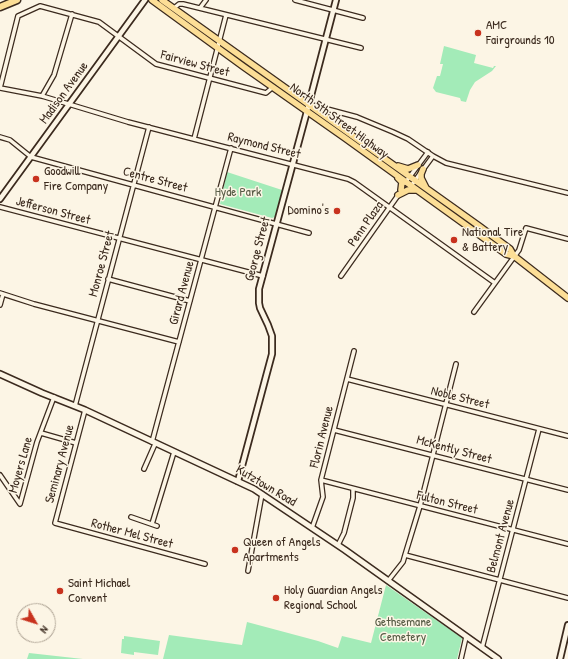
<!DOCTYPE html>
<html>
<head>
<meta charset="utf-8">
<style>
  body { margin:0 }
  #map { position:relative; width:568px; height:659px; overflow:hidden; background:#fcf5e5; font-family:"Patrick Hand",sans-serif }
  canvas { display:block }
  .north { position:absolute; left:16px; top:603px; width:40px; height:40px; box-sizing:border-box; background:#fcf5e5; border:1px solid #afa495; border-radius:50%; rotate:129deg; font-size:11px; font-weight:700; line-height:16px; text-align:center; color:#3b2a1e }
  .north::after { content:''; display:block; margin:auto; width:14px; height:18px; background:#c8321e; clip-path:polygon(50% 0,100% 100%,50% 72%,0 100%) }
</style>
</head>
<body>
<div id="map">
<canvas width="568" height="659"></canvas>
<div class="north">N</div>
</div>
<script>
const context = document.querySelector('canvas').getContext('2d');
context.lineJoin = 'round';
function fillPath(path, color) { context.fillStyle = color; context.fill(path, 'evenodd'); }
const poly = rows => new Path2D(rows.map(r => 'M' + r).join(''));
function trace(path, color, width, dash) { context.strokeStyle = color; context.lineWidth = width; context.lineCap = dash ? 'butt' : 'round'; context.setLineDash(dash || []); context.stroke(path); }
function write(font, color, halo, rows, align = 'center') {
  context.font = font + ' "Patrick Hand",sans-serif'; context.lineWidth = 3; context.setLineDash([]); context.textBaseline = 'middle'; context.strokeStyle = halo; context.fillStyle = color; for (const [text, x, y, turn = 0] of rows) {
    context.save(); context.translate(x, y); context.rotate((+turn || 0) * Math.PI / 180); context.textAlign = isNaN(turn) ? turn : align; if (halo) context.strokeText(text, 0, 0); context.fillText(text, 0, 0); context.restore();
  }
}
fillPath(poly([
  [444,46,476,55,474,63,493,68,494,66,496,66,492,71,475,82,470,90,466,102,461,101,460,98,436,92,433,88,437,76,440,76,443,64,440,64],
  [227,172,282,190,275,217,272,218,220,204],
  [386,585,462,638,457,659,163,659,169,635,242,645,247,622,318,641,338,648,342,636,371,643],
  [124,636,160,641,158,655,134,652,134,655,121,653,122,639,124,639],
  [29,653,83,659,27,659]
]), '#a3ebb8');
const minor = poly([
  [295,0,363,18],
  [174,8,179,4,183,4,361,48],
  [200,8,206,0],
  [0,88,42,96,128,122,348,179,354,182,495,283],
  [0,88,18,16,40,6,99,22,156,64,266,93,273,87],
  [42,96,54,75,72,14],
  [312,105,357,117,393,132,408,139,433,156,446,163,568,193],
  [0,137,10,140,31,157,309,233],
  [194,139,226,15],
  [405,183,428,152],
  [411,186,433,156],
  [0,207,263,276],
  [341,276,399,194],
  [108,279,190,301],
  [0,293,34,304,179,342],
  [0,305,3,294],
  [474,312,519,250,526,228,568,239],
  [347,379,568,436],
  [75,406,149,127],
  [85,410,55,523,205,564],
  [334,430,568,490],
  [41,433,76,443],
  [152,442,231,148],
  [144,469,155,444],
  [0,475,20,504,37,442,54,397],
  [321,480,568,544],
  [131,517,157,526],
  [152,524,174,452],
  [312,528,323,497,321,480,354,351],
  [338,545,344,533,353,498,353,489],
  [405,555,568,598],
  [248,571,262,494],
  [388,581,403,562,405,555,420,506,456,364],
  [482,648,539,429],
  [461,659,466,637]
]);
const tertiary = poly([
  [0,199,145,0],
  [238,481,272,354,272,336,268,325,260,308,259,303,259,289,306,115,336,0],
  [560,659,568,625]
]);
const secondary = poly([
  [0,374,42,393,85,410,254,489,345,550,498,659]
]);
const primary = poly([
  [152,0,244,67,345,138,506,254,514,256],
  [162,0,479,226,510,249,514,256,568,298],
  [398,166,408,169,418,165],
  [423,169,421,174,421,178,426,188],
  [398,178,402,182,401,190],
  [398,195,408,190,416,190]
]);
const motorway = poly([
  [0,7,17,0]
]);
trace(minor, '#3b2a1e', 6);
trace(tertiary, '#3b2a1e', 8);
trace(secondary, '#3b2a1e', 8);
trace(primary, '#3b2a1e', 8);
trace(motorway, '#3b2a1e', 9);
trace(minor, '#fcf5e5', 3.5);
trace(tertiary, '#fcf5e5', 4.5);
trace(secondary, '#fcf5e5', 5);
trace(primary, '#fcde96', 5.5);
trace(motorway, '#fcde96', 6);
for (const [x, y, r, color] of [
  [478,33,4,"#c8321e"],
  [36,179,4,"#c8321e"],
  [337,211,4,"#c8321e"],
  [454,240,4,"#c8321e"],
  [235,550,4,"#c8321e"],
  [60,591,4,"#c8321e"],
  [276,598,4,"#c8321e"]
]) { const dot = new Path2D(); dot.arc(x, y, r, 0, 2 * Math.PI); context.fillStyle = color; context.fill(dot); trace(dot, '#fcf5e5', 1.5); }
write('13px', '#3b2a1e', '#fcf5e5', [
  ["AMC",486,26],
  ["Fairgrounds 10",486,41],
  ["Goodwill",44,172],
  ["Fire Company",44,187],
  ["Domino's",329,211,"right"],
  ["National Tire",462,233],
  ["& Battery",462,248],
  ["Queen of Angels",243,543],
  ["Apartments",243,558],
  ["Saint Michael",68,584],
  ["Convent",68,599],
  ["Holy Guardian Angels",284,591],
  ["Regional School",284,606]
], 'left');
write('13px', '#3b2a1e', '#fcf5e5', [
  ["Fairview Street",195,64,15],
  ["Madison Avenue",64,93,-54],
  ["North 5th Street Highway",339,121,36],
  ["Raymond Street",264,146,14],
  ["Centre Street",155,180,15],
  ["Jefferson Street",53,211,15],
  ["Penn Plaza",366,224,-55],
  ["George Street",258,249,-75],
  ["Monroe Street",102,264,-75],
  ["Girard Avenue",182,293,-75],
  ["Noble Street",460,398,14],
  ["Florin Avenue",322,437,-76],
  ["McKently Street",454,450,15],
  ["Seminary Avenue",60,464,-75],
  ["Moyers Lane",21,465,-74],
  ["Kutztown Road",266,486,31],
  ["Fulton Street",447,503,14],
  ["Rother Mel Street",132,534,15],
  ["Belmont Avenue",501,536,-75]
]);
write('13px', '#555a44', '#fcf5e5', [
  ["Hyde Park",238,193],
  ["Gethsemane",403,623],
  ["Cemetery",403,638]
]);
</script>
</body>
</html>
